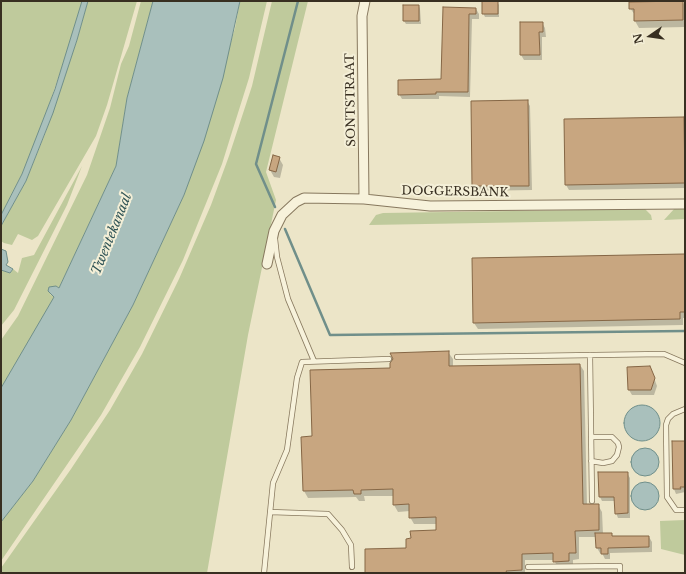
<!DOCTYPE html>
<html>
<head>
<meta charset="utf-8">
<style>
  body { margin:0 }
  #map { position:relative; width:686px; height:574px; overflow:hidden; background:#ece5c8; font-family:"Libre Baskerville",serif }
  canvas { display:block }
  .frame { position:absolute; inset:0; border:2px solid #382f21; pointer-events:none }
  .north { position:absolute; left:630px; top:16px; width:40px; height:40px; -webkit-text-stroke:3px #f4efd7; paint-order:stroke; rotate:257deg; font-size:11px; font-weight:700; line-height:16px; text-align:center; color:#382f21 }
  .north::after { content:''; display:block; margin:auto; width:14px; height:18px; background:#382f21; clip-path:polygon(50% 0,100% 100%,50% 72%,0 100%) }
</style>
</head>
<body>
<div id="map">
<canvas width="686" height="574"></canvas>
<div class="frame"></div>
<div class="north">N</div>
</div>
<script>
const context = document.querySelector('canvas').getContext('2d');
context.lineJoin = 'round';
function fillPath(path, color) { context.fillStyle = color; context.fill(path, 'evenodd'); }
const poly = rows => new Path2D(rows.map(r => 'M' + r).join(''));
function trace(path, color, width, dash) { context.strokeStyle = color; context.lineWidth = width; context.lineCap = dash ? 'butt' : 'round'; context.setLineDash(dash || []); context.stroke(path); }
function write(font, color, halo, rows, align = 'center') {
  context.font = font + ' "Libre Baskerville",serif'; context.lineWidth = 4; context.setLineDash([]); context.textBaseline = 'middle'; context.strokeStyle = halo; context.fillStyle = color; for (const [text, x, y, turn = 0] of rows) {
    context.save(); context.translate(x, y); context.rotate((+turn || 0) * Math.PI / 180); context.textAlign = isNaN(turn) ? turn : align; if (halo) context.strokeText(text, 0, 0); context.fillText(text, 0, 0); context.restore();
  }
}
fillPath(poly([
  [1,1,82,1,74,32,42,125,22,174,1,215],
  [88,1,137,1,107,105,96,136,38,236,32,240,18,234,12,245,4,243,1,241,1,226,26,181,45,134,77,40],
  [141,1,153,1,127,98,116,166,59,288,56,286,50,294,54,297,47,311,1,388,1,340,18,316,87,175,110,108,121,64,129,46],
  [240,1,267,1,249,78,232,132,222,164,183,260,140,347,101,415,1,561,1,522,33,481,71,420,133,305,184,195,235,28],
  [272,1,308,1,266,172,276,200,248,335,207,573,1,573,1,568,71,469,110,410,142,354,179,279,211,205,229,156,252,86],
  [82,166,67,205,14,310,1,326,1,270,10,273,13,269,18,273,22,258,34,255],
  [675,208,685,208,685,219,664,220],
  [645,209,651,215,652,220,369,225,376,215,383,213],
  [685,520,685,555,661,549,660,521]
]), '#bfca9c');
const water = poly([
  [82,1,88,1,77,40,53,113,26,181,1,226,1,215,22,174,55,89,82,1],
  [153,1,240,1,223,78,204,141,184,195,133,305,71,420,33,481,1,522,1,388,54,297,48,291,49,287,56,286,59,288,116,166,127,98,153,1],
  [1,249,6,251,8,262,6,265,13,269,10,273,1,270,1,249],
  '624 423a18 18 0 1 1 36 0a18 18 0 1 1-36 0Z',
  '631 462a14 14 0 1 1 28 0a14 14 0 1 1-28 0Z',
  '631 496a14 14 0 1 1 28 0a14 14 0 1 1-28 0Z'
]);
fillPath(water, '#a9c0bc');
trace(water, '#708f8a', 1);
fillPath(poly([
  [682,1,685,6,685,27,639,28,635,21,635,15,630,8],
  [497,2,499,5,499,17,485,17,483,13],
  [419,6,420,9,421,24,406,24,404,21],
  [444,8,476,9,479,14,479,19,472,19,470,97,439,96,439,99,402,99,399,94,442,80],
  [542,23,545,28,546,37,542,37,542,60,524,60,521,55],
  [527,101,530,106,532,190,476,191,473,186,472,102],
  [684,118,685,188,569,190,566,185],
  [279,158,283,165,280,178,274,177,270,170],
  [685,255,685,318,683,318,683,325,478,329,474,323],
  [448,352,453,359,453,367,580,365,584,371,587,505,598,505,602,512,603,534,611,534,613,537,649,537,652,542,652,552,610,553,610,559,605,559,602,553,600,553,597,548,596,537,579,537,579,559,573,560,573,568,558,568,554,560,525,560,525,573,366,573,437,531,437,524,414,524,410,517,410,511,398,512,394,505,394,496,364,496,365,501,359,501,356,497,308,498,304,491,313,437,391,369],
  [650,367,657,386,654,395,632,395,629,390,628,368],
  [685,441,685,492,676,494,674,489,673,442],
  [627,473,630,478,630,518,618,518,616,513,615,501,602,501,600,497]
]), '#0003');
trace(poly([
  [275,207,256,164,298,1],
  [285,229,330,335,685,331]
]), '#708f8a', 2.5);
const building = poly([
  [482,1,498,1,498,14,482,14,482,1],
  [683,1,683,20,634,21,634,9,629,9,629,2,683,1],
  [403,5,419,5,419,21,403,21,403,5],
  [443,7,476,8,476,14,469,14,468,92,436,92,436,94,398,95,398,80,441,79,443,7],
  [520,22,543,22,543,32,539,32,540,55,520,55,520,22],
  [528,100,529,186,472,186,471,101,528,100],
  [684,117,685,183,565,185,564,119,684,117],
  [273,155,280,157,276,172,269,170,273,155],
  [685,254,685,312,680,312,680,319,473,323,472,258,685,254],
  [449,351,449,366,580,364,583,504,599,504,599,530,575,531,576,553,569,553,569,561,553,562,553,553,522,554,522,570,506,571,507,573,365,573,365,549,406,548,406,539,411,538,410,531,436,530,436,517,409,518,409,504,393,505,393,489,361,490,361,494,354,494,353,490,303,491,301,437,312,436,310,370,390,368,390,363,393,359,390,353,449,351],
  [650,366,655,378,651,390,628,390,627,367,650,366],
  [672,441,685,441,685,487,680,487,681,489,673,489,672,441],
  [598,472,628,472,628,513,615,514,614,497,599,497,598,472],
  [595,533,612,533,612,536,649,536,649,547,608,548,608,554,601,554,601,548,596,548,595,533]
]);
fillPath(building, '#c8a680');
trace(building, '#856645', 1);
const service = poly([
  [275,239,277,257,288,299,314,361],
  [590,355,592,501],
  [457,357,664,354,685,363],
  [685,409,673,414,668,419,666,425,667,497,676,510,685,510],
  [591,437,612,437,618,443,619,447,617,455,612,461,603,463,591,461],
  [270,512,328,514,342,530,351,545,352,567],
  [528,567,620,566,620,573],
  [264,573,273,483,287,450,297,378,302,362,389,359]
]);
const minor = poly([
  [364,199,362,16,365,1],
  [267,264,274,231,282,215,296,202,304,198,364,199,430,206,685,204]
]);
trace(service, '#87785e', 6);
trace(minor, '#87785e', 11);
trace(service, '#f7f2db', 4.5);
trace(minor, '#f7f2db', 9);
write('12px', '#382f21', '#f4efd7', [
  ["SONTSTRAAT",351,100,-91],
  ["DOGGERSBANK",455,192,1]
]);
write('italic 13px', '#315557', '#f4efd7', [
  ["Twentekanaal",112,234,-68]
]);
</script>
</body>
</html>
